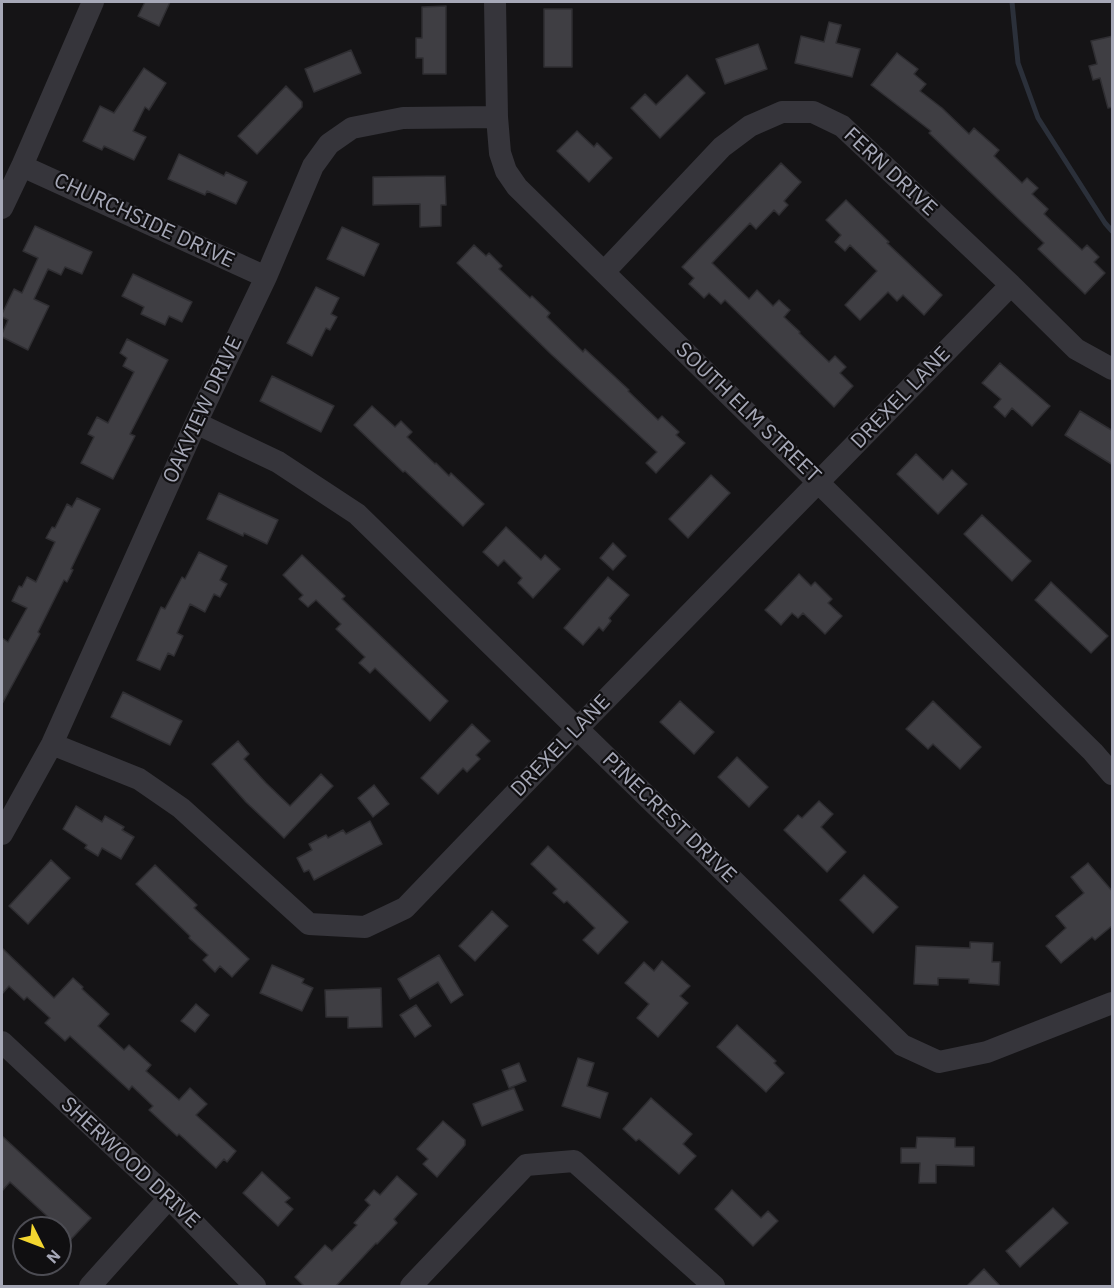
<!DOCTYPE html>
<html>
<head>
<meta charset="utf-8">
<style>
  body { margin:0 }
  #map { position:relative; width:1114px; height:1288px; overflow:hidden; background:#151416; font-family:"IBM Plex Sans",sans-serif }
  canvas { display:block }
  .frame { position:absolute; inset:0; border:3px solid #a6a8b7; pointer-events:none }
  .north { position:absolute; left:12px; top:1216px; width:60px; height:60px; box-sizing:border-box; background:#100f11; border:2px solid #4c4c53; border-radius:50%; rotate:132deg; font-size:16px; font-weight:700; line-height:24px; text-align:center; color:#a6a8b7 }
  .north::after { content:''; display:block; margin:auto; width:21px; height:27px; background:#f3d630; clip-path:polygon(50% 0,100% 100%,50% 72%,0 100%) }
</style>
</head>
<body>
<div id="map">
<canvas width="1114" height="1288"></canvas>
<div class="frame"></div>
<div class="north">N</div>
</div>
<script>
const context = document.querySelector('canvas').getContext('2d');
context.lineJoin = 'round';
const poly = rows => new Path2D(rows.map(r => 'M' + r).join(''));
function trace(path, color, width, dash) { context.strokeStyle = color; context.lineWidth = width; context.lineCap = dash ? 'butt' : 'round'; context.setLineDash(dash || []); context.stroke(path); }
function fillPath(path, color) { context.fillStyle = color; context.fill(path, 'evenodd'); }
function write(font, color, halo, rows, align = 'center') {
  context.font = font + ' "IBM Plex Sans",sans-serif'; context.lineWidth = 4.5; context.setLineDash([]); context.textBaseline = 'middle'; context.strokeStyle = halo; context.fillStyle = color; for (const [text, x, y, turn = 0] of rows) {
    context.save(); context.translate(x, y); context.rotate((+turn || 0) * Math.PI / 180); context.textAlign = isNaN(turn) ? turn : align; if (halo) context.strokeText(text, 0, 0); context.fillText(text, 0, 0); context.restore();
  }
}
trace(poly([
  [1012,2,1018,63,1038,118,1105,223,1112,231]
]), '#2b303a', 5);
const building = poly([
  [145,2,170,2,159,26,138,16,145,2],
  [446,6,446,74,423,74,423,58,416,58,416,38,422,38,422,7,446,6],
  [544,9,572,9,572,67,544,67,544,9],
  [829,22,841,25,836,43,860,49,852,77,795,63,801,36,824,42,829,22],
  [1113,36,1113,107,1108,108,1100,78,1093,80,1089,66,1097,64,1091,41,1113,36],
  [758,44,767,69,725,84,716,59,758,44],
  [351,50,361,73,314,92,305,69,351,50],
  [897,53,918,69,914,74,926,84,920,91,942,108,969,134,974,128,999,150,994,156,1022,183,1027,178,1038,188,1032,194,1048,209,1044,214,1082,250,1087,245,1099,257,1094,262,1105,273,1085,294,1038,249,1044,243,929,133,931,131,871,85,897,53],
  [144,68,166,83,149,110,145,107,133,131,146,137,134,160,104,146,102,150,83,141,100,106,114,113,144,68],
  [687,75,705,93,660,138,631,108,645,94,656,105,687,75],
  [286,86,302,102,302,107,257,154,238,136,286,86],
  [577,131,594,147,597,143,612,158,589,182,557,151,577,131],
  [179,154,224,176,226,172,247,182,236,204,207,191,205,195,168,179,179,154],
  [781,163,801,182,784,201,788,205,779,215,774,210,756,229,750,223,712,263,749,299,757,290,773,306,779,300,790,310,784,317,800,332,799,333,829,362,835,356,846,367,840,373,853,386,834,407,725,300,721,304,709,293,704,298,689,284,694,278,682,267,781,163],
  [445,176,446,205,441,205,441,226,420,227,420,204,373,205,373,177,445,176],
  [846,200,889,242,887,243,942,295,924,315,903,295,897,301,888,292,860,320,845,305,877,271,850,245,845,251,835,242,841,235,826,220,846,200],
  [35,226,92,252,82,274,65,267,61,275,48,269,34,299,49,306,28,350,2,337,2,334,8,320,2,317,2,314,14,289,22,293,38,258,23,251,35,226],
  [342,227,379,244,364,276,327,259,342,227],
  [474,245,486,256,489,253,502,266,499,269,530,298,532,296,550,313,547,317,583,352,585,349,629,390,628,391,658,420,662,416,679,432,676,435,685,443,656,473,646,463,657,452,551,354,457,263,474,245],
  [133,274,192,302,182,322,169,316,165,325,141,314,144,307,122,296,133,274],
  [316,287,339,298,331,314,337,317,330,330,326,328,312,356,287,343,316,287],
  [127,339,168,360,130,434,135,436,113,479,81,463,94,437,88,434,97,417,108,423,134,372,123,366,127,358,120,353,127,339],
  [1000,363,1050,406,1032,426,1012,408,1005,417,994,407,1001,399,982,383,1000,363],
  [272,376,334,406,321,432,260,401,272,376],
  [372,406,395,427,401,421,412,432,407,437,435,464,436,463,449,476,451,473,484,504,463,526,405,471,403,472,354,425,372,406],
  [1080,411,1113,431,1113,465,1065,435,1080,411],
  [916,454,943,480,952,470,967,484,938,514,897,474,916,454],
  [711,475,730,493,688,538,669,519,711,475],
  [219,493,278,520,267,544,244,533,243,536,207,519,219,493],
  [77,498,100,509,71,569,73,570,67,582,64,580,38,632,40,634,2,704,2,638,8,642,27,608,12,601,19,586,22,587,27,577,36,582,55,542,46,538,52,527,55,528,67,504,72,507,77,498],
  [982,515,1031,561,1012,581,964,534,982,515],
  [506,527,541,560,545,555,560,569,533,598,518,583,522,578,504,560,498,566,483,552,506,527],
  [613,543,626,556,613,570,600,558,613,543],
  [199,552,227,566,220,580,227,584,220,597,214,594,205,612,190,604,177,633,183,636,174,656,168,653,160,670,137,660,161,607,165,609,182,577,185,579,199,552],
  [302,555,345,596,342,599,448,701,430,721,375,668,370,673,359,663,365,657,336,629,341,624,316,600,308,607,299,599,303,595,283,575,302,555],
  [799,574,811,586,815,582,832,599,828,603,842,616,825,634,803,613,798,618,792,613,781,625,765,610,799,574],
  [608,577,629,595,609,618,611,621,603,631,599,627,583,645,564,628,608,577],
  [1051,582,1108,636,1091,653,1035,600,1051,582],
  [123,692,182,721,170,745,111,717,123,692],
  [680,701,714,732,694,754,660,722,680,701],
  [933,701,981,747,960,769,933,744,928,749,906,729,933,701],
  [472,724,490,741,476,755,480,759,467,772,463,768,438,794,421,778,472,724],
  [238,741,249,754,244,759,266,783,290,806,321,774,333,786,284,838,246,802,212,764,238,741],
  [737,757,768,787,749,807,718,777,737,757],
  [374,785,389,804,373,817,358,798,374,785],
  [819,801,833,814,821,827,846,852,827,872,784,830,798,815,802,818,819,801],
  [76,806,102,822,105,816,124,827,122,830,134,837,121,859,102,848,98,856,85,848,87,845,63,829,76,806],
  [370,821,382,844,314,880,309,870,304,872,297,858,312,850,309,844,326,835,328,838,343,830,346,834,370,821],
  [548,846,628,922,598,954,583,940,595,928,567,901,564,903,553,893,557,889,531,864,548,846],
  [51,860,70,878,28,924,9,906,51,860],
  [1088,863,1113,892,1113,925,1095,940,1092,937,1061,963,1046,946,1066,928,1056,916,1084,893,1071,877,1088,863],
  [155,865,197,905,194,908,249,959,232,977,220,966,215,972,203,960,208,955,189,938,190,936,136,884,155,865],
  [864,875,898,907,873,933,840,900,864,875],
  [492,911,508,926,475,961,459,946,492,911],
  [970,942,993,943,992,962,1000,962,999,985,969,983,969,979,938,978,938,985,914,984,916,946,970,948,970,942],
  [2,948,54,998,73,978,83,987,82,989,109,1014,98,1026,124,1050,129,1045,151,1065,146,1071,179,1100,190,1088,207,1104,196,1115,236,1151,227,1162,224,1159,216,1168,179,1134,177,1136,149,1110,153,1106,132,1086,129,1090,70,1036,65,1041,45,1023,50,1018,27,997,24,1000,9,986,2,994,2,948],
  [439,955,463,995,451,1003,438,982,410,999,398,979,439,955],
  [662,961,690,986,680,996,688,1003,658,1037,637,1018,649,1004,625,983,644,962,654,971,662,961],
  [272,965,304,979,302,983,313,988,302,1011,260,993,272,965],
  [381,988,382,1027,348,1028,348,1017,326,1017,325,990,381,988],
  [196,1004,209,1015,195,1032,181,1021,196,1004],
  [416,1005,431,1026,415,1037,400,1015,416,1005],
  [737,1025,776,1061,774,1063,784,1073,766,1092,717,1047,737,1025],
  [578,1058,594,1063,587,1086,608,1093,600,1118,562,1106,578,1058],
  [519,1063,526,1081,509,1088,502,1070,519,1063],
  [514,1088,523,1110,482,1126,473,1104,514,1088],
  [651,1098,692,1134,683,1144,696,1156,679,1174,639,1139,636,1141,623,1129,651,1098],
  [443,1121,465,1140,465,1145,437,1177,423,1164,428,1159,417,1149,443,1121],
  [2,1136,91,1218,60,1251,60,1228,10,1182,2,1191,2,1136],
  [917,1137,955,1138,955,1147,974,1147,974,1166,936,1165,936,1183,919,1183,920,1163,901,1163,901,1148,916,1148,917,1137],
  [262,1172,290,1198,285,1202,293,1209,278,1226,243,1193,262,1172],
  [397,1176,417,1194,394,1219,397,1223,377,1244,376,1243,335,1287,305,1287,295,1277,325,1245,332,1251,357,1225,354,1223,370,1205,365,1200,374,1190,380,1195,397,1176],
  [732,1190,761,1218,768,1211,778,1221,753,1246,715,1209,732,1190],
  [1053,1208,1068,1223,1020,1267,1006,1251,1053,1208],
  [984,1269,1001,1287,966,1287,984,1269]
]);
fillPath(building, '#3f3e43');
trace(building, '#2f2e32', 1.5);
trace(poly([
  [495,2,497,117,500,153,506,171,517,187,1093,752,1112,774],
  [22,166,266,277],
  [2,208,22,166,93,2],
  [604,272,722,147,750,126,782,112,813,112,842,126,1011,285,1076,349,1112,369],
  [196,423,278,462,357,514,902,1045,939,1062,987,1052,1112,1003],
  [52,744,139,779,181,808,309,924,365,927,405,908,577,729,1011,285],
  [2,834,52,744,196,423,266,277,313,166,329,144,352,128,403,118,497,117],
  [2,1042,169,1198,255,1286],
  [90,1286,169,1198],
  [411,1286,526,1165,574,1161,714,1286]
]), '#36353b', 22);
write('21px', '#a6a8b7', '#100f11', [
  ["FERN DRIVE",890,172,43],
  ["CHURCHSIDE DRIVE",144,221,25],
  ["DREXEL LANE",901,398,-46],
  ["OAKVIEW DRIVE",203,410,-65],
  ["SOUTH ELM STREET",748,413,44],
  ["DREXEL LANE",561,746,-46],
  ["PINECREST DRIVE",669,818,44],
  ["SHERWOOD DRIVE",130,1163,43]
]);
</script>
</body>
</html>
